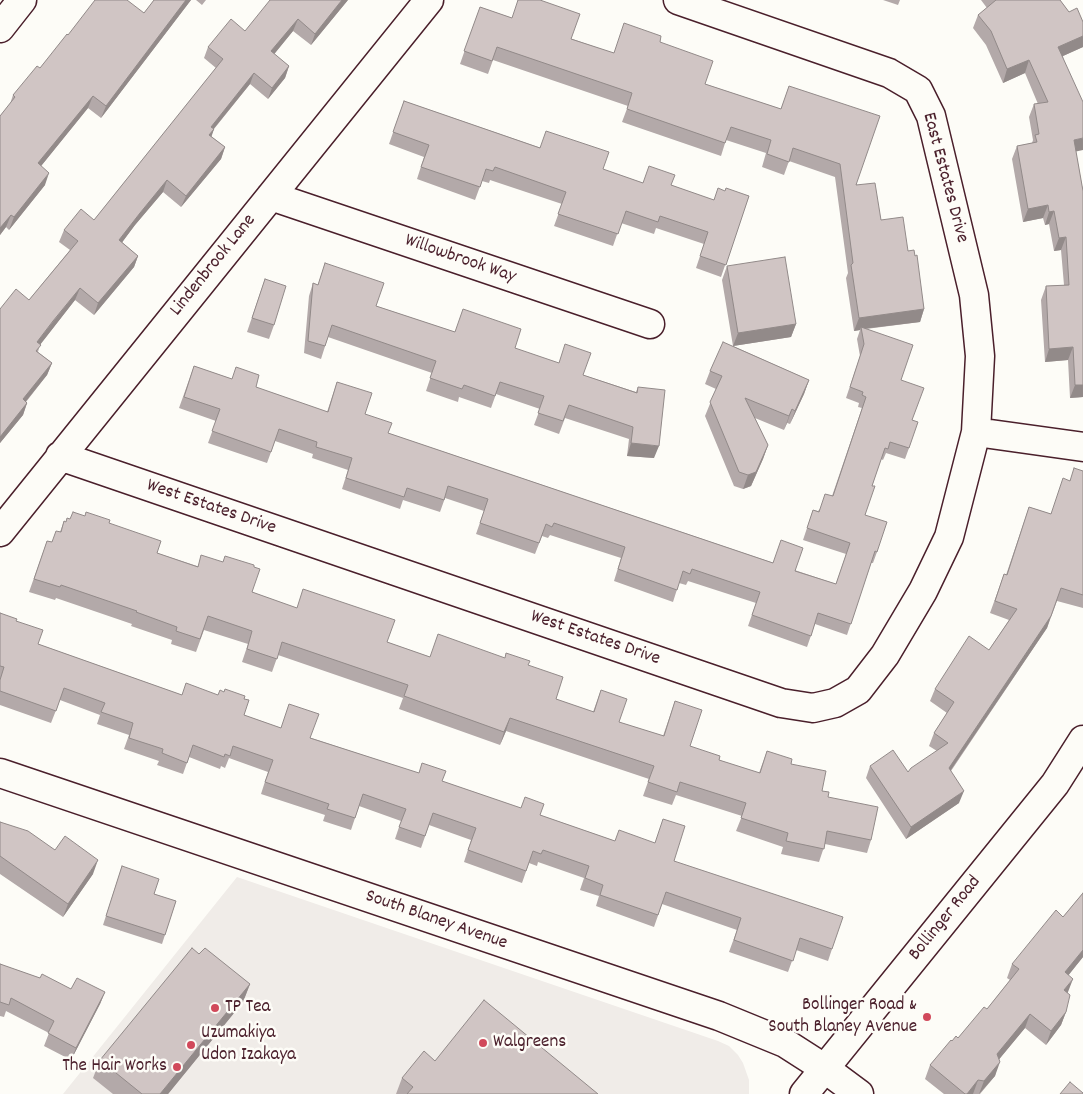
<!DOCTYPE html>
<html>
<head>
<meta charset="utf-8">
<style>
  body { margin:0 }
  canvas { display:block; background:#fdfcf7 }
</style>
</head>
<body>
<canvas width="1083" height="1094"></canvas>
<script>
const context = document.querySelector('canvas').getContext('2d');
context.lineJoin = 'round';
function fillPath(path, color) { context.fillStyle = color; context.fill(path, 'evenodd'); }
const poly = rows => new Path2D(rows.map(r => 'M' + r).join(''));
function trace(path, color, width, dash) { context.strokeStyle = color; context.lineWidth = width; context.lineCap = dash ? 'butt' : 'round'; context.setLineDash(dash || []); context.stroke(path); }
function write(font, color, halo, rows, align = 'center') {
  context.font = font + ' Dekko,sans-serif'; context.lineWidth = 5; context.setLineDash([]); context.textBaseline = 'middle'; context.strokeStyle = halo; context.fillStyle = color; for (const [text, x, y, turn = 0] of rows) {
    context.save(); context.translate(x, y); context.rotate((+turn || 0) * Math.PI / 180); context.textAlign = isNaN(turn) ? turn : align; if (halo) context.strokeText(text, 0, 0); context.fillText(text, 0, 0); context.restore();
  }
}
fillPath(poly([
  [237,877,718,1041,729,1046,738,1055,743,1063,749,1080,749,1094,63,1094]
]), '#f0ece8');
const minor = poly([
  [0,28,22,0],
  [271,196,650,324],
  [976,432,1083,447],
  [60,456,781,703,813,708,835,703,858,690,885,655,923,591,949,537,976,432,980,356,974,295,931,116,918,90,889,73,678,0],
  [0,532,429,0],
  [0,773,719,1016,785,1043,824,1068,859,1094]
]);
const major = poly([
  [804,1094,1055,784,1083,740]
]);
trace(minor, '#4a1f2b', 31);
trace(major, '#4a1f2b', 31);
trace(minor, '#fdfcf7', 28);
trace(major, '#fdfcf7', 28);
fillPath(poly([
  [154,0,191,0,101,118,88,108,41,166,45,185,9,230,6,227,0,235,0,116,10,104,13,95,40,68,68,35,144,13],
  [196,0,206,0,202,5],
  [348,0,311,45,293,31,274,54,289,66,285,78,268,99,250,84,214,129,211,136,225,147,221,159,181,207,163,192,135,225,122,242,138,256,134,267,94,315,75,300,49,333,40,344,38,352,52,363,47,375,26,402,27,403,23,415,0,443,0,309,29,300,70,250,59,242,64,230,94,220,216,68,204,58,208,47,245,31],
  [883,0,900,0,898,5],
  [981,0,1060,0,1069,12,1083,22,1083,47,1063,56,1076,152,1083,191,1083,397,1070,398,1068,360,1045,362,1041,300,1046,286,1064,285,1061,250,1054,251,1049,224,1045,225,1043,218,1023,222,1012,159,1017,146,1032,143,1033,140,1029,117,1034,104,1038,104,1025,73,1003,83,986,45,973,28,978,15,987,8],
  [480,7,613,53,660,42,705,84,781,109,789,86,881,220,908,251,915,256,924,309,920,322,866,329,901,380,912,420,909,448,905,459,886,453,883,460,881,459,872,486,865,515,877,552,873,563,871,563,847,635,815,624,807,647,748,626,756,603,688,581,686,585,679,583,673,602,614,581,621,558,550,535,548,538,542,536,535,554,476,534,484,511,445,498,440,512,403,500,400,509,342,489,348,470,312,458,313,454,275,441,267,463,208,443,216,421,179,408,194,366,327,412,337,382,365,414,388,433,836,584,846,554,803,540,813,510,818,511,832,496,862,408,858,407,859,403,846,398,860,356,857,339,860,330,854,331,846,278,848,273,835,177,789,161,784,175,762,167,766,153,726,140,721,156,622,122,628,106,493,60,488,74,460,64],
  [404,101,643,183,671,185,713,200,725,191,749,196,721,277,696,268,704,244,656,228,654,234,621,223,613,246,554,226,562,204,490,180,489,183,482,181,475,200,417,179,424,157,389,144],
  [325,263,376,306,455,332,515,348,583,375,636,392,638,387,654,458,627,456,629,439,565,418,559,434,534,425,540,409,496,394,491,408,459,397,458,402,426,391,432,373,328,337,321,359,304,353,309,296,313,283,318,285],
  [727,266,796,324,791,337,733,346,809,380,804,394,790,424,787,423,784,430,755,418,768,445,763,459,751,486,743,489,734,486,705,416,716,389,705,384,710,371,733,346,722,280],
  [265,279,274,325,269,339,247,332],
  [1083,471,1083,608,1057,601,1047,628,951,771,959,803,906,839,866,778,870,766,908,772,937,751,929,746,934,733,947,713,930,701,935,689,989,650,1009,620,990,613,1004,574,1006,575,1029,507,1051,514,1070,480],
  [85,516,109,523,157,553,197,566,223,562,254,567,252,592,387,642,430,657,504,658,528,665,556,699,593,712,601,690,619,722,663,736,675,701,690,746,719,760,759,773,767,751,791,764,822,791,871,840,867,853,825,844,819,862,781,854,783,847,736,831,742,816,676,795,672,805,643,796,649,779,506,731,500,745,399,709,403,698,278,655,272,672,242,662,248,644,204,630,196,652,171,644,172,640,131,626,132,624,56,598,55,600,29,592,47,541,52,542,60,532,64,521,66,522],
  [0,613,16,621,38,644,182,695,218,695,244,699,244,715,281,728,442,781,615,841,674,861,832,949,828,961,796,950,788,972,729,952,737,930,662,904,654,927,596,906,599,896,580,890,584,878,538,862,537,866,529,863,522,883,464,862,471,840,429,825,421,848,395,839,401,821,359,806,351,830,323,821,325,815,261,794,268,772,229,758,225,768,221,766,220,769,189,757,183,774,157,765,159,761,124,749,129,735,97,724,100,715,60,700,51,723,0,705],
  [0,822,55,850,93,874,63,917,0,874],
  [122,866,154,894,176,901,162,944,103,925],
  [1083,893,1083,957,1068,975,1068,992,1066,1012,1061,1025,1046,1045,1025,1028,999,1059,995,1076,980,1094,944,1094,925,1079,930,1065,952,1041,958,1038,987,1009,1010,980,1007,978,1012,964,1063,917],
  [199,954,250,984,243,1002,168,1094,113,1094,93,1078,100,1060],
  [0,964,71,989,105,992,100,1004,71,1060,44,1046,49,1033,6,1011,4,1017,0,1016],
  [435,1061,598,1094,396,1094,402,1078]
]), '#b3a9a9');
fillPath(poly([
  [186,0,191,0,101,118,106,106],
  [342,0,348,0,311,45,315,34],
  [298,19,293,31,267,63,271,51],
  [1083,36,1083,47,1054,60,1058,47],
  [1029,60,1025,73,1003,83,1007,69],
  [289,66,285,78,268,99,272,88],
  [254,73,250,84,211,132,214,129,210,141,205,147,211,127],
  [93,96,88,108,33,176,38,163],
  [1083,138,1083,150,1069,153,1074,140],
  [225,147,221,159,181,207,186,196],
  [49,173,45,185,9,230,14,217],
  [167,180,163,192,135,225,115,252,119,240,140,213],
  [1048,205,1043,218,1023,222,1028,209],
  [1054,211,1049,224,1045,225,1049,212],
  [11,215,6,227,0,235,0,228],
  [1066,237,1061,250,1054,251,1059,238],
  [138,256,134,267,94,315,98,303],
  [80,288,75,300,33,354,37,342],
  [924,309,920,322,862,329,861,327,860,330,854,331,859,318],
  [796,324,791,337,733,346,738,333],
  [1073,347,1068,360,1045,362,1049,349],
  [52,363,47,375,18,411,23,399],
  [809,380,804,394,790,424,795,411],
  [1075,385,1083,385,1083,397,1070,398],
  [27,403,23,415,0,443,0,437],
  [792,409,787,423,784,430,789,416],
  [631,443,659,446,654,458,627,456],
  [768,445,763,459,751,486,743,489,748,475],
  [1051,616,1047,628,944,780,949,768],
  [510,718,506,731,500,745,504,732],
  [964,791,959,803,906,839,911,827],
  [98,860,93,874,63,917,68,904],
  [1083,950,1083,957,1060,986,1065,972],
  [1073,979,1068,992,1059,1003,1064,990],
  [250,984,243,1002,168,1094,160,1094],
  [105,992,100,1004,71,1060,76,1048],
  [1066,1012,1061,1025,1046,1045,1051,1031],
  [1030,1014,1025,1028,992,1068,997,1054],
  [1000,1062,995,1076,979,1094,984,1081],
  [978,1080,973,1094,967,1094]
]), '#928a89');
const building = poly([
  [95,0,127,0,144,13,154,0,186,0,106,106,93,96,38,163,49,173,14,217,11,215,0,228,0,116,15,97,13,95,37,66,40,68,67,34,68,35,95,0],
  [270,0,342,0,315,34,298,19,271,51,289,66,272,88,254,73,211,127,214,129,209,135,225,147,186,196,167,180,140,213,119,240,138,256,98,303,80,288,53,321,37,342,41,345,36,351,52,363,23,399,27,403,0,437,0,309,16,289,29,300,78,241,64,230,81,209,94,220,223,59,208,47,231,19,245,31,270,0],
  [518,0,540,0,580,14,571,39,614,53,624,23,661,36,660,42,713,61,705,84,781,109,789,86,880,116,856,185,875,183,881,220,903,217,908,251,914,250,915,256,917,255,924,309,859,318,851,265,853,263,840,164,793,148,789,162,767,154,771,140,731,127,725,143,627,109,632,93,497,47,492,61,464,51,480,7,512,18,518,0],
  [996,0,1060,0,1069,12,1077,8,1083,22,1083,36,1058,47,1083,102,1083,138,1074,140,1083,191,1083,385,1075,385,1073,347,1049,349,1046,286,1069,285,1066,237,1059,238,1054,211,1049,212,1048,205,1028,209,1017,146,1037,142,1035,135,1039,134,1034,104,1048,102,1029,60,1007,69,991,31,978,15,996,0],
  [404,101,540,148,546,131,609,152,603,169,643,183,649,166,675,175,671,185,714,200,718,188,725,191,726,188,749,196,726,265,700,256,708,232,660,216,658,222,626,211,618,234,558,214,566,192,495,167,493,171,486,169,480,187,421,167,429,145,393,132,404,101],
  [785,257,796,324,738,333,727,266,785,257],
  [325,263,384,283,376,306,455,332,463,309,521,329,515,348,559,363,565,344,591,353,583,375,637,393,638,387,665,390,659,446,631,443,633,427,569,405,563,421,538,413,544,396,500,382,495,396,464,385,462,389,430,378,436,361,332,325,325,346,308,341,313,283,318,285,325,263],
  [265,279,286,286,274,325,252,318,265,279],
  [861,327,913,345,901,380,924,388,912,420,918,422,909,448,890,442,888,449,885,448,872,486,875,486,865,515,887,522,877,552,875,551,851,624,818,613,811,636,752,615,760,592,692,569,690,574,683,571,677,590,618,569,625,547,554,523,552,527,546,524,539,543,480,523,488,499,448,486,444,500,407,488,404,497,346,478,352,458,316,447,317,442,279,429,271,452,212,431,220,409,184,397,194,366,232,379,236,367,259,375,256,387,328,412,337,382,372,393,365,414,392,423,388,433,773,563,781,540,803,548,795,571,836,584,850,543,807,528,813,510,819,512,825,494,833,496,866,397,862,395,863,392,850,387,864,344,861,327],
  [723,342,809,380,795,411,792,409,789,416,745,398,768,445,756,472,748,475,739,472,710,402,722,376,710,371,723,342],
  [1074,468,1083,471,1083,595,1061,588,1051,616,949,768,964,791,911,827,870,766,893,750,908,772,911,768,948,743,934,733,954,702,935,689,969,636,989,650,1017,609,995,601,1004,574,1007,575,1029,507,1051,514,1063,478,1070,481,1074,468],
  [73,512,85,516,86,512,110,520,109,523,161,541,157,553,198,567,201,555,223,562,225,556,254,565,254,567,260,569,252,592,297,608,303,589,395,620,387,642,430,657,438,634,505,658,506,653,530,661,528,665,563,677,556,699,594,712,601,690,627,699,619,722,664,736,675,701,702,710,690,746,720,756,719,760,760,773,767,751,792,759,791,764,826,771,822,791,829,792,828,797,878,807,871,840,827,831,824,849,786,841,788,833,741,818,746,803,680,782,677,792,648,782,654,766,510,718,504,732,404,696,408,685,282,642,277,659,247,649,252,631,208,616,200,639,176,631,177,627,136,612,137,611,61,585,60,587,34,579,47,541,52,542,56,531,61,532,64,521,66,522,67,518,70,519,73,512],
  [0,613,17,619,16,621,43,630,38,644,182,695,186,683,218,695,220,690,224,692,225,689,245,696,244,699,249,700,244,715,281,728,289,704,319,714,310,738,419,773,422,763,446,771,442,781,521,808,525,797,544,804,540,815,615,841,619,830,655,843,663,819,685,826,674,861,843,917,832,949,800,938,793,961,734,940,741,918,666,892,658,915,600,895,603,885,585,878,589,866,543,850,541,854,533,851,526,871,468,850,476,828,433,813,425,836,399,827,406,809,363,794,355,818,327,809,329,804,265,782,273,760,233,746,230,756,225,754,224,757,193,745,187,763,162,753,163,749,129,738,133,723,101,712,105,703,64,688,56,711,0,691,0,680,4,667,0,666,0,613],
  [0,822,28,831,55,850,65,836,98,860,68,904,0,856,0,822],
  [122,866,159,879,154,894,176,901,165,935,106,916,122,866],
  [1083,893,1083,950,1065,972,1073,979,1064,990,1070,995,1066,1012,1051,1031,1030,1014,997,1054,1000,1062,984,1081,978,1080,967,1094,965,1094,930,1065,951,1040,952,1041,956,1036,958,1038,984,1007,987,1009,1019,969,1012,964,1056,910,1063,917,1083,893],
  [192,948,199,954,205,948,250,984,160,1094,142,1094,100,1060,192,948],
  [0,964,40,978,42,974,71,989,77,978,105,992,76,1048,48,1033,54,1021,11,998,9,1005,0,1002,0,964],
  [484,1000,598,1094,407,1094,413,1087,402,1078,424,1051,435,1061,484,1000],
  [1070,1082,1083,1093,1083,1094,1060,1094,1070,1082]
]);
fillPath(building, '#d0c5c4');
trace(building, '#928a89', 1);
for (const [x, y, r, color] of [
  [215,1008,5,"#d1495b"],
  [927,1017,5,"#d1495b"],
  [483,1043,5,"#d1495b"],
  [191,1045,5,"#d1495b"],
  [177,1067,5,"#d1495b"]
]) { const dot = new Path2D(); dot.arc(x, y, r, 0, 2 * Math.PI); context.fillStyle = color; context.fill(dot); trace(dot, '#fdfcf7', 2); }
write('19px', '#4a1f2b', '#fdfcf7', [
  ["East Estates Drive",944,178,75],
  ["Willowbrook Way",460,260,19],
  ["Lindenbrook Lane",214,266,-51],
  ["West Estates Drive",211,508,19],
  ["West Estates Drive",595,639,19],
  ["Bollinger Road",946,919,-51],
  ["South Blaney Avenue",436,921,19]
]);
write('19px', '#4a1f2b', '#fdfcf7', [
  ["Bollinger Road &",917,1006,"right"],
  ["South Blaney Avenue",917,1028,"right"],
  ["TP Tea",225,1008],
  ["Uzumakiya",201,1034],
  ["Udon Izakaya",201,1056],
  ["Walgreens",493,1043],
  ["The Hair Works",167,1067,"right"]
], 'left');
</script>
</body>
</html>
